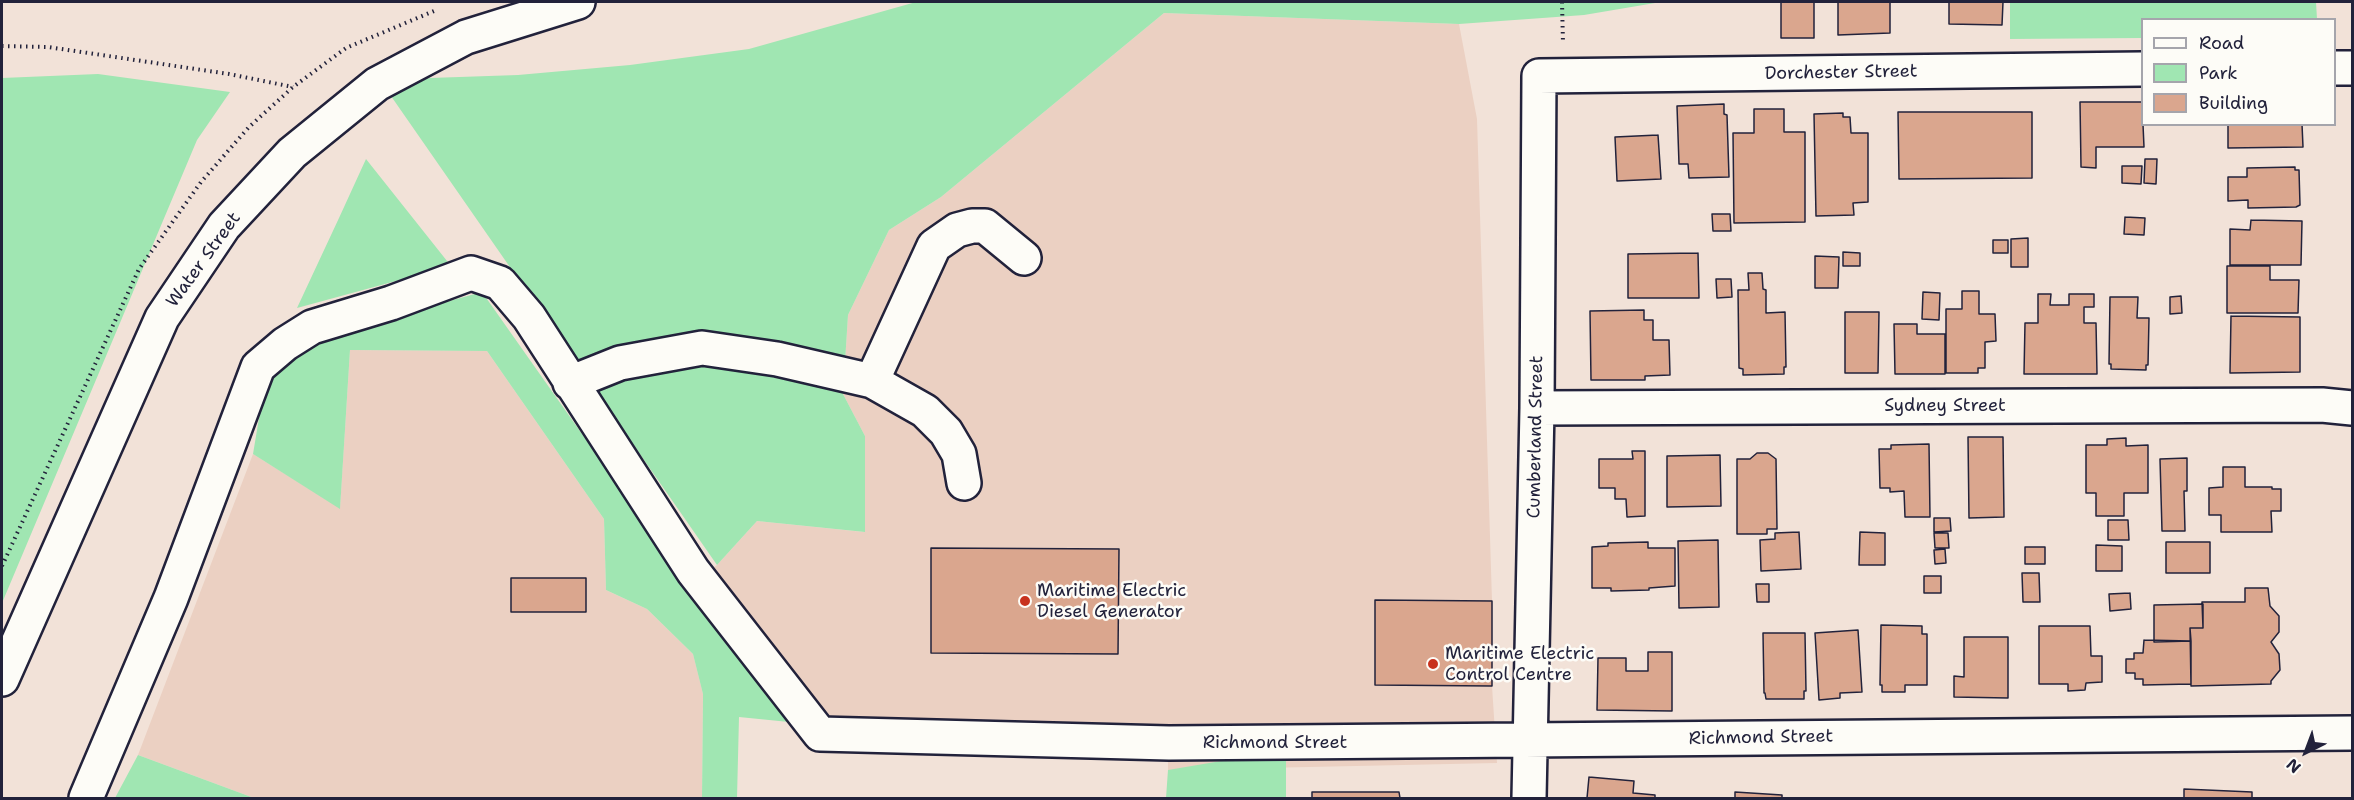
<!DOCTYPE html>
<html>
<head>
<meta charset="utf-8">
<style>
  body { margin:0 }
  #map { position:relative; width:2354px; height:800px; overflow:hidden; background:#f2e2d8; font-family:"Shantell Sans",sans-serif }
  canvas { display:block }
  .frame { position:absolute; inset:0; border:3px solid #22223b; pointer-events:none }
  .legend { position:absolute; left:2141px; top:18px; width:195px; height:108px; box-sizing:border-box; background:#fdfcf7; border:2px solid #a5a5ac; margin:0; padding:8px 10px; list-style:none; font-size:18px; color:#22223b }
  .legend li { display:flex; align-items:center; gap:12px; height:30px }
  .legend b { width:30px; border:2px solid #a5a5ac }
  .north { position:absolute; left:2276px; top:722px; width:60px; height:60px; -webkit-text-stroke:4px #fdfcf7; paint-order:stroke; rotate:222deg; font-size:16px; font-weight:700; line-height:24px; text-align:center; color:#22223b }
  .north::after { content:''; display:block; margin:auto; width:21px; height:27px; background:#22223b; clip-path:polygon(50% 0,100% 100%,50% 72%,0 100%) }
</style>
</head>
<body>
<div id="map">
<canvas width="2354" height="800"></canvas>
<div class="frame"></div>
<ul class="legend">
<li><b style="height:8px;background:#fdfcf7"></b>Road</li>
<li><b style="height:16px;background:#a0e6b2"></b>Park</li>
<li><b style="height:16px;background:#daa68e"></b>Building</li>
</ul>
<div class="north">N</div>
</div>
<script>
const context = document.querySelector('canvas').getContext('2d');
context.lineJoin = 'round';
function fillPath(path, color) { context.fillStyle = color; context.fill(path, 'evenodd'); }
const poly = rows => new Path2D(rows.map(r => 'M' + r).join(''));
function trace(path, color, width, dash) { context.strokeStyle = color; context.lineWidth = width; context.lineCap = dash ? 'butt' : 'round'; context.setLineDash(dash || []); context.stroke(path); }
function write(font, color, halo, rows, align = 'center') {
  context.font = font + ' "Shantell Sans",sans-serif'; context.lineWidth = 5; context.setLineDash([]); context.textBaseline = 'middle'; context.strokeStyle = halo; context.fillStyle = color; for (const [text, x, y, turn = 0] of rows) {
    context.save(); context.translate(x, y); context.rotate((+turn || 0) * Math.PI / 180); context.textAlign = isNaN(turn) ? turn : align; if (halo) context.strokeText(text, 0, 0); context.fillText(text, 0, 0); context.restore();
  }
}
fillPath(poly([
  [1164,13,1459,24,1477,119,1492,601,1492,686,1497,763,1168,770,1168,743,789,722,690,586,717,565,757,521,864,532,865,436,843,394,848,315,889,230,941,197],
  [350,350,487,351,604,519,606,590,647,609,693,654,703,694,702,798,254,798,138,755,253,454,340,508]
]), '#ebd0c2');
fillPath(poly([
  [916,2,1661,2,1584,15,1459,24,1164,13,941,197,889,230,848,315,843,394,865,436,865,532,757,521,717,565,384,86,430,78,518,75,630,65,749,49],
  [2010,2,2316,2,2317,19,2142,20,2142,38,2010,39],
  [98,74,230,92,197,140,2,603,2,78],
  [366,159,451,266,297,308,339,218],
  [482,292,668,556,789,722,739,717,737,798,702,798,703,694,693,654,647,609,606,590,604,519,487,351,350,350,340,509,253,454,266,376,333,333],
  [1286,750,1286,798,1166,798,1168,770],
  [138,755,254,798,115,798]
]), '#a0e6b2');
const building = poly([
  [1781,2,1814,2,1814,38,1781,38,1781,2],
  [1838,2,1890,2,1890,33,1838,35,1838,2],
  [1949,2,2003,2,2002,25,1949,24,1949,2],
  [2080,102,2142,102,2144,147,2096,147,2096,168,2081,167,2080,102],
  [1724,104,1724,114,1727,115,1729,177,1689,178,1688,164,1679,164,1677,106,1724,104],
  [1754,109,1784,109,1784,132,1805,132,1805,222,1734,223,1733,133,1754,133,1754,109],
  [1898,112,2032,112,2032,178,1899,179,1898,112],
  [1843,113,1843,117,1850,117,1851,133,1868,133,1868,202,1853,203,1854,215,1816,216,1814,114,1843,113],
  [2228,124,2302,124,2303,147,2228,148,2228,124],
  [1658,135,1661,179,1617,181,1615,137,1658,135],
  [2145,159,2157,159,2156,184,2144,183,2145,159],
  [2122,166,2142,166,2141,184,2122,183,2122,166],
  [2295,167,2295,170,2299,170,2300,205,2296,207,2248,208,2248,200,2228,201,2228,177,2247,177,2247,168,2295,167],
  [1712,214,1730,214,1731,231,1713,231,1712,214],
  [2125,217,2145,218,2144,235,2124,234,2125,217],
  [2251,220,2302,221,2301,265,2230,265,2230,229,2250,230,2251,220],
  [2028,238,2028,267,2011,267,2011,239,2028,238],
  [1993,240,2008,240,2008,253,1993,253,1993,240],
  [1843,252,1860,253,1860,266,1843,266,1843,252],
  [1698,253,1699,298,1628,298,1628,254,1698,253],
  [1815,256,1839,257,1838,288,1815,288,1815,256],
  [2227,266,2270,266,2270,280,2299,280,2298,313,2227,313,2227,266],
  [1748,273,1762,273,1763,289,1766,290,1766,313,1785,312,1786,367,1784,367,1784,374,1743,375,1743,369,1739,368,1738,290,1749,290,1748,273],
  [1716,279,1731,279,1732,297,1717,298,1716,279],
  [1962,291,1979,291,1979,314,1995,314,1996,341,1985,342,1985,368,1978,368,1978,373,1946,373,1946,309,1962,309,1962,291],
  [1923,292,1940,293,1939,320,1922,319,1923,292],
  [2038,294,2051,294,2050,305,2069,305,2069,294,2094,294,2094,307,2084,307,2084,323,2096,323,2097,374,2024,374,2025,323,2038,323,2038,294],
  [2181,296,2182,313,2170,314,2170,297,2181,296],
  [2110,297,2138,297,2137,318,2149,318,2148,365,2146,365,2146,370,2111,369,2111,364,2109,364,2110,297],
  [1644,310,1644,320,1653,320,1653,340,1669,340,1670,375,1645,376,1645,380,1591,380,1590,311,1644,310],
  [1845,312,1879,312,1878,373,1845,373,1845,312],
  [2231,316,2300,317,2300,372,2230,373,2231,316],
  [1894,324,1917,324,1917,334,1945,334,1945,374,1895,374,1894,324],
  [1968,437,2003,437,2004,517,1969,518,1968,437],
  [2126,438,2126,446,2148,445,2148,493,2124,493,2124,516,2096,516,2096,493,2086,493,2086,445,2107,445,2107,439,2126,438],
  [1929,444,1930,517,1905,517,1904,491,1890,492,1890,488,1880,488,1879,449,1891,449,1891,445,1929,444],
  [1632,451,1645,451,1645,516,1627,517,1626,499,1615,499,1615,488,1599,488,1599,459,1633,459,1632,451],
  [1757,453,1768,453,1776,459,1777,529,1767,529,1767,534,1737,534,1737,459,1750,459,1757,453],
  [1720,455,1721,506,1667,507,1667,456,1720,455],
  [2187,458,2187,491,2184,491,2185,531,2162,531,2160,459,2187,458],
  [2223,467,2245,467,2245,487,2272,487,2272,489,2281,489,2281,511,2271,511,2272,532,2221,532,2221,515,2209,515,2209,488,2223,487,2223,467],
  [1934,518,1950,518,1951,531,1934,532,1934,518],
  [2108,520,2128,520,2129,540,2108,540,2108,520],
  [1799,532,1801,569,1761,571,1760,540,1775,539,1775,533,1799,532],
  [1860,532,1885,533,1885,565,1859,565,1860,532],
  [1934,533,1948,533,1949,548,1935,548,1934,533],
  [1718,540,1719,607,1679,608,1678,541,1718,540],
  [1648,542,1648,548,1675,548,1675,586,1649,588,1649,590,1611,591,1611,588,1592,588,1592,547,1608,546,1608,543,1648,542],
  [2166,542,2210,542,2210,573,2166,573,2166,542],
  [2096,545,2122,546,2122,571,2096,571,2096,545],
  [2025,547,2045,547,2045,564,2025,564,2025,547],
  [931,548,1119,549,1118,654,931,653,931,548],
  [1945,549,1946,563,1935,564,1934,550,1945,549],
  [2022,573,2039,573,2040,602,2023,602,2022,573],
  [1924,576,1941,576,1941,593,1924,593,1924,576],
  [511,578,586,578,586,612,511,612,511,578],
  [1756,584,1769,584,1769,602,1757,602,1756,584],
  [2245,588,2268,588,2270,606,2279,616,2279,632,2271,642,2279,654,2280,670,2271,681,2271,684,2191,686,2190,628,2203,628,2202,602,2245,602,2245,588],
  [2130,593,2131,609,2110,611,2109,594,2130,593],
  [1375,600,1492,601,1492,686,1375,685,1375,600],
  [2203,604,2203,628,2190,628,2191,641,2154,642,2154,605,2203,604],
  [1881,625,1922,626,1922,634,1927,634,1927,685,1905,685,1905,692,1882,692,1882,685,1880,685,1881,625],
  [2039,626,2090,626,2091,656,2102,656,2102,682,2086,683,2085,690,2068,691,2068,684,2039,684,2039,626],
  [1858,630,1862,692,1840,693,1840,698,1819,700,1815,633,1858,630],
  [1763,633,1805,633,1806,691,1804,691,1804,699,1766,699,1765,693,1764,693,1763,633],
  [1964,637,2008,637,2008,698,1954,697,1954,676,1964,677,1964,637],
  [2144,640,2191,641,2191,684,2143,685,2143,679,2135,679,2135,673,2126,673,2126,659,2134,659,2134,653,2143,653,2144,640],
  [1648,652,1672,652,1672,711,1597,710,1598,658,1626,658,1626,671,1648,671,1648,652],
  [1589,777,1634,781,1633,793,1655,795,1655,798,1587,798,1589,777],
  [2184,789,2252,792,2252,798,2184,798,2184,789],
  [1312,792,1399,792,1400,798,1312,798,1312,792],
  [1735,792,1782,795,1782,798,1735,798,1735,792]
]);
fillPath(building, '#daa68e');
trace(building, '#22223b', 1.5);
const minor = poly([
  [2334,68,2352,68],
  [872,381,925,411,946,432,959,454,964,483],
  [570,383,620,363,702,348,777,359,872,381,934,246,957,230,972,226,985,226,1024,258],
  [1537,408,2322,405,2352,408],
  [2,679,162,318,224,226,292,153,377,84,466,37,578,2],
  [86,798,171,598,258,367,285,344,312,327,391,303,471,273,500,283,529,317,693,571,820,734,1169,743,2352,733],
  [1529,798,1537,408,1539,76,2142,69]
]);
trace(minor, '#22223b', 38);
trace(poly([
  [1562,2,1563,43],
  [2,46,48,47,229,74,293,87],
  [2,566,139,269,201,182,249,127,293,87,346,48,434,11]
]), '#22223b', 4, [1.5, 4.5]);
trace(minor, '#fdfcf7', 33);
for (const [x, y, r, color] of [
  [1025,601,6,"#c8321e"],
  [1433,664,6,"#c8321e"]
]) { const dot = new Path2D(); dot.arc(x, y, r, 0, 2 * Math.PI); context.fillStyle = color; context.fill(dot); trace(dot, '#fdfcf7', 2); }
write('18px', '#22223b', '#fdfcf7', [
  ["Dorchester Street",1841,73,-1],
  ["Water Street",204,260,-54],
  ["Sydney Street",1945,406],
  ["Cumberland Street",1536,437,-89],
  ["Richmond Street",1761,738,-1],
  ["Richmond Street",1275,743]
]);
write('18px', '#22223b', '#fdfcf7', [
  ["Maritime Electric",1037,591],
  ["Diesel Generator",1037,612],
  ["Maritime Electric",1445,654],
  ["Control Centre",1445,675]
], 'left');
</script>
</body>
</html>
